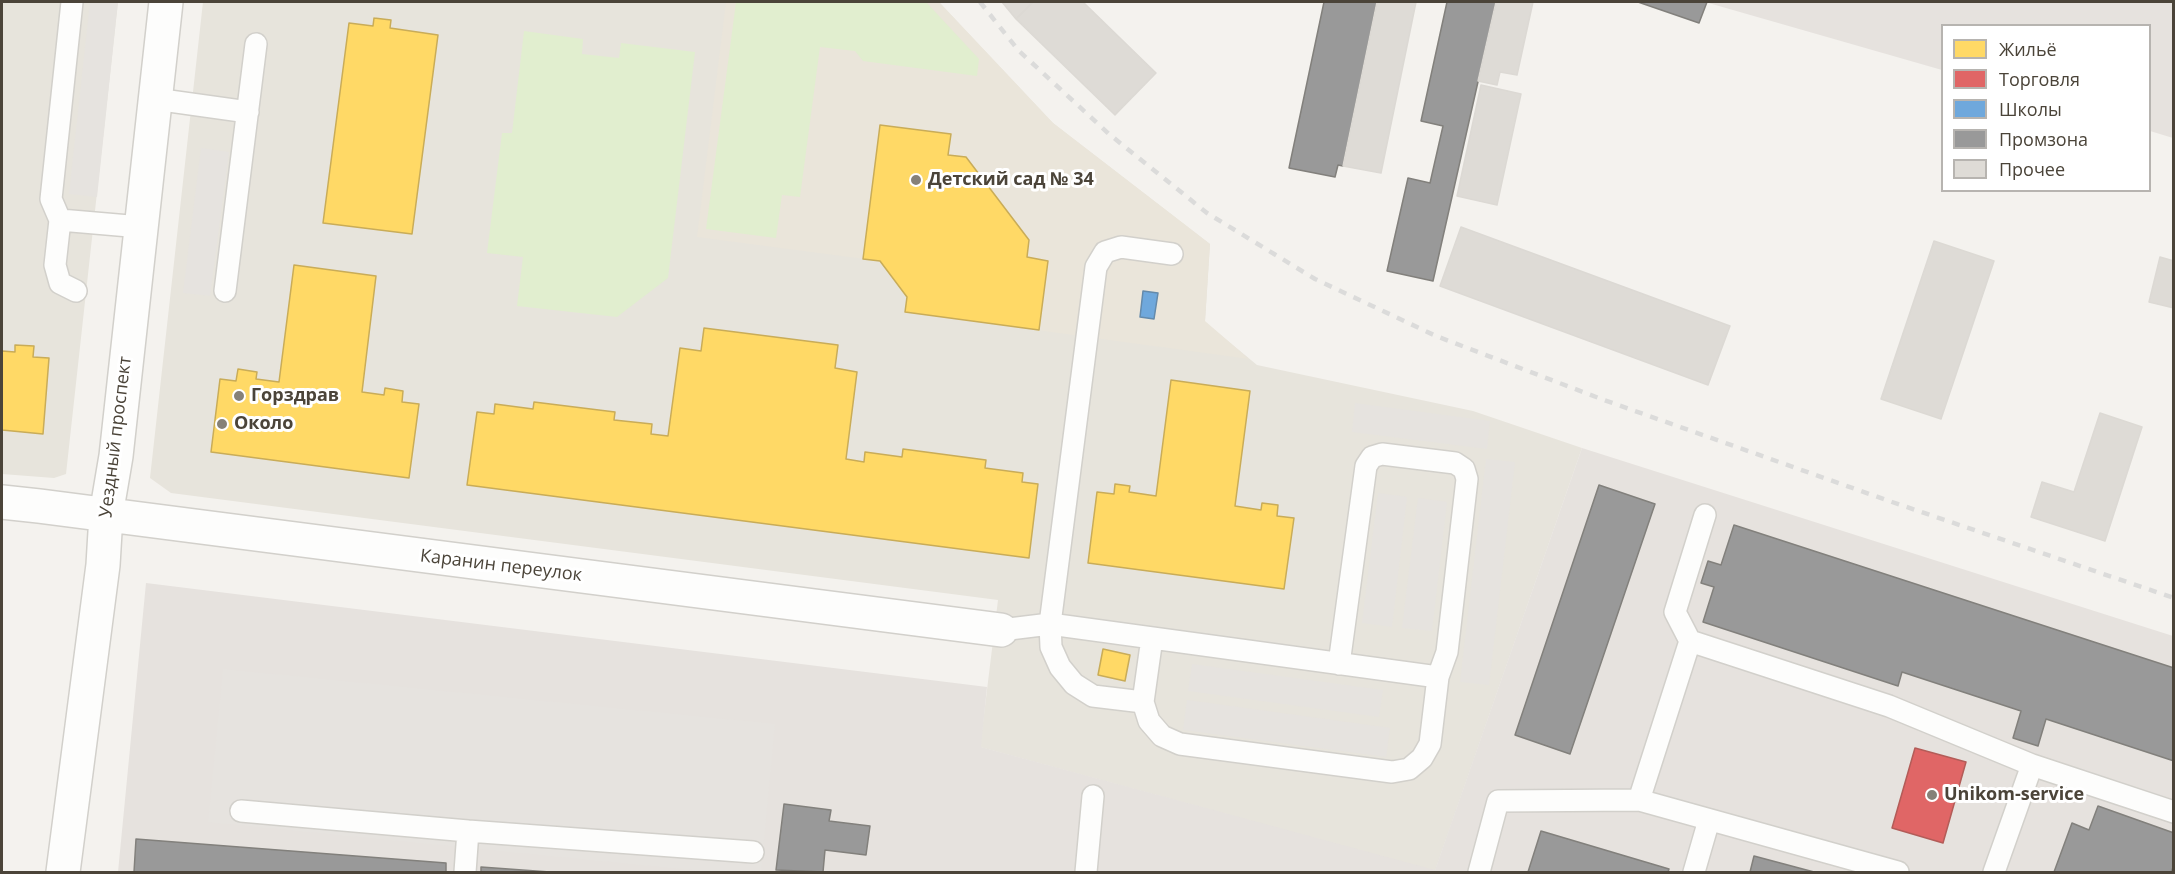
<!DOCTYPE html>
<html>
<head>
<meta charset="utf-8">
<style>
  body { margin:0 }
  #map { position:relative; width:2175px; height:874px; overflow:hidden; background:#f4f2ee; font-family:"Open Sans",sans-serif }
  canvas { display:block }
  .frame { position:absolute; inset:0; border:3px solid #4b4439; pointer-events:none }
  .legend { position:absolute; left:1941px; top:24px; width:210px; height:168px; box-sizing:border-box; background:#fff; border:2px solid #b7b4b0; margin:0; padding:8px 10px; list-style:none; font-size:18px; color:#4b4439 }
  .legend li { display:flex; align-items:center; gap:12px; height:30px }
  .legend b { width:30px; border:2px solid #b7b4b0 }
</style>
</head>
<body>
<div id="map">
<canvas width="2175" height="874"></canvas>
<div class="frame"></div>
<ul class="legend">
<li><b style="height:16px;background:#ffd966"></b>Жильё</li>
<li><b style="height:16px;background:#e06666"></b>Торговля</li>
<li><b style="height:16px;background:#6fa8dc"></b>Школы</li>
<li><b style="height:16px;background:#999"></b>Промзона</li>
<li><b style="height:16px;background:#dedbd6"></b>Прочее</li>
</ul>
</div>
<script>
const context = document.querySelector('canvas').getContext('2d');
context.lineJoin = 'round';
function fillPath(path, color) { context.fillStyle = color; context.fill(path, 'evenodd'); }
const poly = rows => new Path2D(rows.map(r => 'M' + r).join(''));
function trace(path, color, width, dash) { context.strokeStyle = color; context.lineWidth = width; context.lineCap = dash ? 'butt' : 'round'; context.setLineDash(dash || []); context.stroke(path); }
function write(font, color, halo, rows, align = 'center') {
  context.font = font + ' "Open Sans",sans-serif'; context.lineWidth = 6; context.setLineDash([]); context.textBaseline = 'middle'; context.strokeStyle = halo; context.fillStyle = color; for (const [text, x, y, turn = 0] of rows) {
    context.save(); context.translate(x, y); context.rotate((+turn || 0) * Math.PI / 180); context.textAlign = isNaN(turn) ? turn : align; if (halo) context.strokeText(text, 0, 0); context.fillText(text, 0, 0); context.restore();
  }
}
fillPath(poly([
  [2,2,118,2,66,474,54,478,2,474],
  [203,2,939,2,1053,123,1210,244,1205,322,1257,365,1473,411,1582,448,1435,871,980,747,998,600,171,493,150,478]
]), '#e7e4dc');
fillPath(poly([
  [1705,2,2173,2,2173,138,2150,131,2150,26,1942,26,1942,70],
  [1582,448,2173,636,2173,872,118,872,146,583,987,687,981,747,1435,870]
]), '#e6e2de');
fillPath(poly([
  [726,2,939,2,1053,123,1210,244,1205,321,1249,359,905,312,907,296,880,261,697,237]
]), '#eae5da');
fillPath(poly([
  [736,2,926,2,979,59,977,76,863,61,855,51,820,47,800,197,782,195,776,238,706,229],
  [524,31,583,39,582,54,619,58,621,43,695,52,668,278,617,317,517,306,523,257,487,253,502,133,512,133]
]), '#e1eecf');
fillPath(poly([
  [90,2,118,2,97,197,69,194],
  [201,148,229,152,210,296,183,293],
  [1355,403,1490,421,1487,449,1352,432],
  [1486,459,1515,462,1489,685,1460,682],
  [1378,493,1407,497,1392,627,1362,623],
  [1418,498,1447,502,1432,631,1402,628],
  [1192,664,1383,690,1379,717,1188,691],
  [223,669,775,724,761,872,712,872,208,822],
  [1187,700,1390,728,1386,757,1183,730]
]), '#e6e3df');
const homes = poly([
  [374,18,391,20,390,28,438,35,412,234,323,223,349,23,373,26,374,18],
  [880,125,951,134,948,155,966,157,1029,240,1027,257,1048,261,1039,330,905,312,907,297,880,261,863,259,880,125],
  [294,265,376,276,362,392,384,395,385,388,403,391,402,402,419,404,409,478,211,452,220,379,236,381,238,369,257,372,256,379,279,382,294,265],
  [704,328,838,345,835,368,857,372,846,459,864,462,865,452,902,457,903,449,986,460,985,468,1023,473,1022,482,1038,484,1029,558,467,485,477,412,494,414,495,404,533,409,534,402,615,412,614,420,652,424,651,434,668,436,680,348,701,351,704,328],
  [15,345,34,346,33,357,49,358,43,434,2,430,2,351,15,352,15,345],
  [1171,380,1250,391,1235,506,1261,510,1262,503,1278,505,1277,516,1294,518,1284,589,1088,563,1097,492,1114,494,1115,484,1130,486,1129,492,1156,496,1171,380],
  [1103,649,1130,655,1125,681,1098,675,1103,649]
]);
fillPath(homes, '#ffd966');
trace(homes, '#c9ac58', 1.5);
const shops = poly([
  [1915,748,1966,762,1943,843,1892,828,1915,748]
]);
fillPath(shops, '#e06666');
trace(shops, '#b35c58', 1.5);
const schools = poly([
  [1143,291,1158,293,1154,319,1140,317,1143,291]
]);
fillPath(schools, '#6fa8dc');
trace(schools, '#648aab', 1.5);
const industry = poly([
  [1324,2,1377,2,1343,166,1338,165,1335,177,1289,168,1324,2],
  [1447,2,1496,2,1433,281,1387,271,1408,178,1430,183,1443,126,1421,121,1447,2],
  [1638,2,1707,2,1699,23,1638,2],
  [1599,485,1655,504,1570,754,1515,735,1599,485],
  [1734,525,2174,668,2174,761,2046,719,2038,746,2013,738,2021,711,1902,672,1898,686,1703,622,1714,587,1701,583,1708,561,1721,565,1734,525],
  [784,804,831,810,829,821,870,826,866,855,825,850,823,872,776,870,784,804],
  [2098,806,2174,833,2174,865,2171,872,2054,872,2072,823,2089,830,2098,806],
  [1541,831,1669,869,1668,872,1528,872,1541,831],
  [136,839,446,863,446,872,134,872,136,839],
  [1754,856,1814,872,1750,872,1754,856],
  [481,867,550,872,481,872,481,867]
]);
fillPath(industry, '#999');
trace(industry, '#82807c', 1.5);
const building = poly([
  [1002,2,1033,2,1016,19,1002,2],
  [1033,2,1083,2,1156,73,1115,115,1016,19,1033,2],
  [1377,2,1416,2,1381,173,1343,166,1377,2],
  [1496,2,1533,2,1517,75,1500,72,1497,85,1478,81,1496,2],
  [1481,85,1521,94,1497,205,1457,196,1481,85],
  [1461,227,1730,326,1708,385,1440,286,1461,227],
  [1934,241,1994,261,1941,419,1881,399,1934,241],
  [2160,257,2174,261,2174,308,2149,302,2160,257],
  [2100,413,2142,427,2105,541,2031,517,2042,482,2074,492,2100,413]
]);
fillPath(building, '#dedbd6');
trace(building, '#dcd9d4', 1.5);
const service = poly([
  [72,2,51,199,60,220,55,265,60,283,76,291],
  [155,99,248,112],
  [60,220,141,227],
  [225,291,256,44],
  [1001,630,1050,624,1438,677],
  [1152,638,1143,702,1149,721,1162,736,1180,744,1392,772,1409,769,1422,758,1430,744,1438,677,1447,652,1467,479,1464,469,1455,463,1382,454,1372,457,1366,466,1339,664],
  [1690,641,1889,706,2032,765],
  [1143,702,1093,696,1074,684,1060,667,1051,647,1050,624,1096,267,1105,252,1121,247,1172,254],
  [1639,800,1690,641,1675,612,1705,515],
  [241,811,468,831],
  [465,872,468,831,753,852],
  [1086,872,1093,796],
  [1479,872,1498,801,1639,800,1898,872],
  [1694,872,1709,820],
  [1994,872,2032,765,2174,812]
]);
const minor = poly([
  [2,502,39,506,1001,630],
  [63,872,103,565,106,515,116,456,166,2]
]);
trace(service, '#d2d0cb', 24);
trace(minor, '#d2d0cb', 36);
trace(service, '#fdfdfc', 21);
trace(minor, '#fdfdfc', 33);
trace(poly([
  [980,2,1019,51,1109,134,1207,213,1315,279,1436,336,1604,400,1892,502,2174,598]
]), '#dbdbda', 4.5, [8, 8]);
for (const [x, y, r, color] of [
  [916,180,6,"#868178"],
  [239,396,6,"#868178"],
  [222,424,6,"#868178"],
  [1932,795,6,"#868178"]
]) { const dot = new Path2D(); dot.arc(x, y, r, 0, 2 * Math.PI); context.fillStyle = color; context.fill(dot); trace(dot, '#fff', 2); }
write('bold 18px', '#4b4439', '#fff', [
  ["Детский сад № 34",928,180],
  ["Горздрав",251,396],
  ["Около",234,424],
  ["Unikom-service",1944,795]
], 'left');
write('18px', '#4b4439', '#fff', [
  ["Уездный проспект",116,437,-83],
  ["Каранин переулок",501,566,7]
]);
</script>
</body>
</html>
